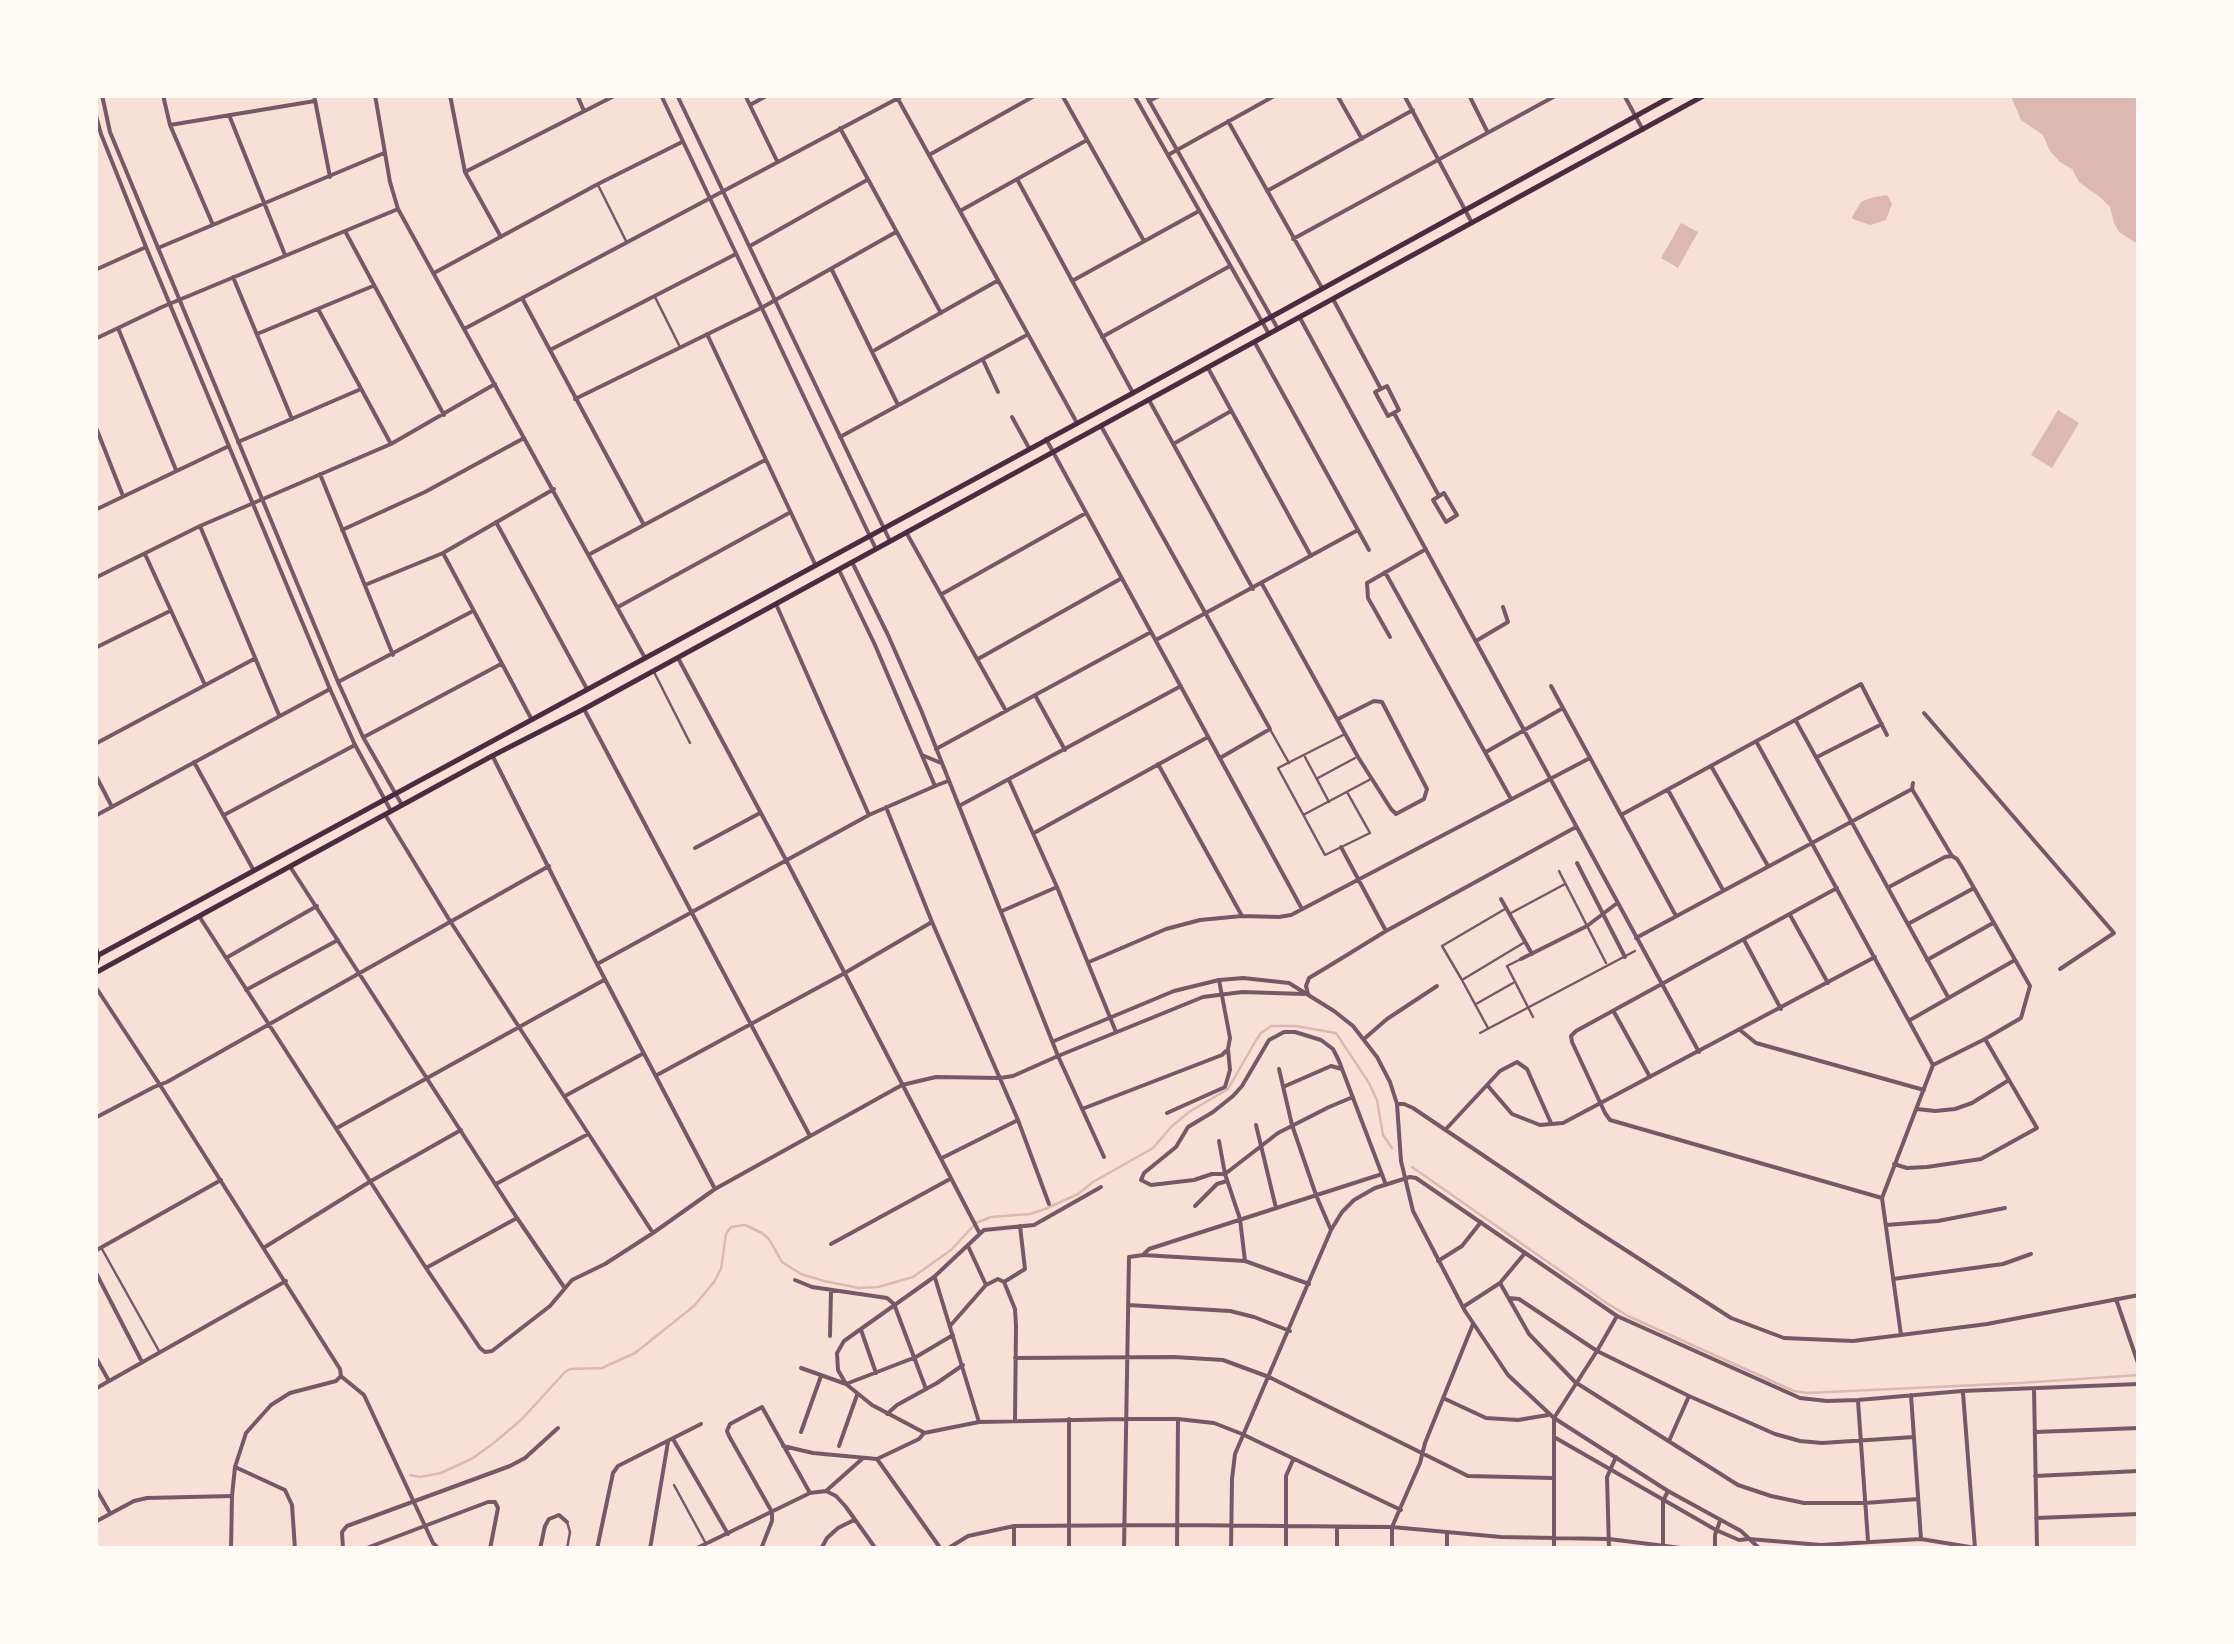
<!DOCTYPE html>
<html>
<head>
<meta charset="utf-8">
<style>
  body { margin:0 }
  #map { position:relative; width:2234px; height:1644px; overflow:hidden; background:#f7e1d7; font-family:"Fira Sans",sans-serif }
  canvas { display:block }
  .frame { position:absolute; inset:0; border:98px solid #fffaf5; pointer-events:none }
</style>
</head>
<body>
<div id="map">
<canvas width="2234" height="1644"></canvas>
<div class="frame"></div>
</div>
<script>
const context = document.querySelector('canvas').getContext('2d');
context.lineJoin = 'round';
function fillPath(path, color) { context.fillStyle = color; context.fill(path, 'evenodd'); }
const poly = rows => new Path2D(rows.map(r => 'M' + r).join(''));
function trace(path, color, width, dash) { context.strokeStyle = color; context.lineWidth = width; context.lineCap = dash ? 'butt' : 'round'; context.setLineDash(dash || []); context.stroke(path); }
fillPath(poly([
  [2008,95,2139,95,2139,245,2119,232,2114,223,2110,207,2101,198,2079,182,2072,169,2060,162,2050,151,2043,135,2021,120,2012,99],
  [1887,195,1892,204,1886,220,1870,225,1853,219,1852,217,1861,202,1870,198],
  [1681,223,1698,232,1678,268,1661,258],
  [2058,410,2079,423,2052,468,2031,455]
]), '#dcb8b0');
trace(poly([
  [1412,1167,1608,1304,1628,1316,1794,1391,1807,1393,2020,1383,2139,1375],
  [410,1475,420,1477,441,1473,473,1458,495,1442,522,1419,565,1372,570,1369,602,1368,635,1353,694,1306,714,1282,721,1269,726,1234,731,1227,745,1225,762,1233,769,1239,782,1262,801,1274,824,1281,859,1288,878,1287,913,1277,951,1250,976,1223,991,1217,1030,1214,1045,1209,1078,1194,1093,1182,1153,1148,1171,1127,1189,1112,1228,1089,1255,1042,1261,1033,1271,1026,1296,1026,1336,1033,1369,1083,1377,1100,1383,1135,1392,1148]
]), '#dcb8b0', 2.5);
trace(poly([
  [598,185,626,241],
  [655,297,680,347],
  [654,672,690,743],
  [1271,731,1289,763],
  [1345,734,1278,768,1325,855,1370,833,1347,792],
  [1305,757,1329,802],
  [1318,778,1355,758],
  [1305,814,1371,779],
  [1559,871,1606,963],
  [1505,909,1442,946,1462,980,1525,942],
  [1511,913,1565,884],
  [1521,959,1507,966,1533,1017],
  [1463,982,1488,1028],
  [1476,1004,1513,983],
  [1480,1033,1635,951],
  [102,1249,159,1351],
  [674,1485,705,1542],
  [567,1549,570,1532,567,1522]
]), '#755966', 2.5);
trace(poly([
  [163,95,170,125,213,225],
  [314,95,330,177],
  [375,95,390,182,398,209,645,658],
  [450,95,465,172,501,237],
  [577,95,584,111],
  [745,95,777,161],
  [1062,95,1144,241],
  [1337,95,1362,139],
  [1404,95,1472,223],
  [1469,95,1487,131],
  [1624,95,1643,130],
  [898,99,1077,423],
  [1149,101,1161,95],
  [750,105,768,95],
  [229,115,285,255],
  [1228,121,1322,288],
  [170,125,315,101],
  [840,128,941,313],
  [929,155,1036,95],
  [1168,155,1276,95],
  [465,172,616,95],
  [1017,179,1133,393],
  [1267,191,1413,110],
  [960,211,1087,140],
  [345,231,444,415],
  [1293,239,1557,95],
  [750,246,867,180],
  [158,248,384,153],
  [95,270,146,247],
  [832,270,898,405],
  [434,273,598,184,682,142],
  [233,277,292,419],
  [1072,281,1199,211],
  [522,298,644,525],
  [1333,299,1381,389],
  [318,309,391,444],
  [1300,318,1699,1052],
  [118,328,176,470],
  [464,329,904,95],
  [257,334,373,286],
  [707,334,815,564],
  [1102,337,1230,266],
  [95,339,162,307,398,209],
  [1255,343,1369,550],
  [550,350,736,254],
  [875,350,997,281],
  [983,360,998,392],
  [1208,368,1311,556],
  [1387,386,1399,410,1388,416,1375,392,1387,386],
  [575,399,763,307,896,232],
  [1149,400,1253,589],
  [1394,413,1439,496],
  [1012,417,1029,448],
  [95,425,123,496],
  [1101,426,1270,729,1220,758],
  [840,437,1025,336],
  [1046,439,1302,909],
  [238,442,361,389],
  [1175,443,1231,411],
  [320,474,393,655],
  [1444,493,1457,515,1446,522,1433,500,1444,493],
  [95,510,229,446],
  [496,522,587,689],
  [200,526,279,715],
  [342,530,425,492,524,438],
  [906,532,1006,711],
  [443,553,532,720],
  [145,554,205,685],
  [590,554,765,460],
  [1385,572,1511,799],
  [95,578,200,526,391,444,495,384],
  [1262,584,1358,757,1391,809,1396,814,1424,799,1427,789,1382,702,1374,701,1338,719],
  [365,585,443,553,554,489],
  [942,594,1086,513],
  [776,604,869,815],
  [618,607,789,513],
  [1390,637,1368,598,1367,583,1426,549],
  [1156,640,1358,530],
  [1476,641,1508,622,1503,607],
  [95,648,170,611],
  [678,658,786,860,980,1234],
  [978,659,1122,578],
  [338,682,471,612],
  [1551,686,1676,916],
  [1036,697,1065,750],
  [584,709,810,1136],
  [1924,713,2114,933,2060,969],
  [1796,721,1948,997],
  [364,737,501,664],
  [1756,741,1933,1065,1882,1198,1901,1335],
  [95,744,254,659],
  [936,749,1151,632],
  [1486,752,1563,708],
  [922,755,941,763],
  [493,757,597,964,715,1189],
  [1817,757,1882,724],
  [194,762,254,871],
  [1158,764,1242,916],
  [1711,766,1768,866],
  [95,774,111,805],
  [1009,780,1057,887,1116,1032],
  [1912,789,1952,856,1957,859,1962,867,2030,986,2021,1018,1985,1039,1933,1065],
  [1668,790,1723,890],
  [959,806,1181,686],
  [886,807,932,922,1018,1120,1049,1204],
  [224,815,355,745],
  [1621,815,1861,684,1887,735],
  [95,816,330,689],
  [386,816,450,921,653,1233],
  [1034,833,1208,737],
  [1341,847,1386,931],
  [695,848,760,813],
  [1577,863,1625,957],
  [291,868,517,1218,564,1287],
  [1889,887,1945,857,1952,856],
  [1837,888,1576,1031,1571,1036,1572,1042,1605,1113,1610,1120,1882,1198],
  [1501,899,1532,954],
  [1002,911,1057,887],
  [1790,915,1828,983],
  [199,916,426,1268,480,1348,485,1352,492,1351,550,1306,572,1280,605,1264,653,1233,715,1189,902,1085,936,1077,1000,1078,1013,1076,1058,1056,1104,1157],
  [1908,924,1974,888],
  [1636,938,1912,789,1913,783],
  [1744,940,1781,1009],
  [226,958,317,906],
  [1521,959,1587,926,1616,904],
  [1927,960,1993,923],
  [1089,962,1166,929,1200,920,1242,916,1279,917,1291,915,1590,758],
  [599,963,869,815,935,786],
  [246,990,338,940],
  [1308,994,1306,986,1309,978,1329,966,1386,931,1576,827],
  [1614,1012,1650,1077],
  [1910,1020,2015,960],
  [1740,1030,1756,1043,1924,1090],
  [1364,1039,1387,1019,1437,986],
  [1279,1069,1292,1125,1316,1195,1331,1230],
  [657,1075,843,974,932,922],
  [1488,1086,1512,1114,1540,1125,1563,1123,1875,957],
  [1283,1087,1331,1066,1342,1069],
  [565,1096,644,1053],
  [1353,1097,1329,1107,1278,1133,1225,1174,1212,1174,1194,1180,1151,1185,1141,1180,1144,1173,1176,1147,1188,1127,1213,1112,1233,1096,1242,1086,1269,1040,1284,1032,1295,1032,1321,1040,1333,1049,1339,1061,1386,1185],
  [1397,1104,1404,1104,1413,1108,1582,1222,1731,1318,1784,1338,1853,1341,1901,1335,1987,1324,2139,1295],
  [1082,1109,1222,1055,1226,1051],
  [1917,1109,1935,1111,1955,1109,1972,1103,2009,1080],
  [1167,1113,1225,1087,1230,1070,1228,1049,1230,1038,1219,980],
  [95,1118,154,1087,167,1082,549,866],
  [1256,1125,1276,1208],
  [337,1128,604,980],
  [1446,1129,1500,1071,1517,1062,1527,1069,1551,1123],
  [1219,1141,1225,1174,1240,1219,1245,1261],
  [942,1158,1018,1120],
  [1894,1164,1907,1168,1927,1167,1981,1159,2037,1128,1985,1039],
  [496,1184,588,1134],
  [1195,1206,1217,1184,1227,1181],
  [1886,1225,1938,1221,2005,1208],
  [831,1244,950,1179],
  [968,1246,986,1285],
  [265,1247,371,1181,461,1130],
  [95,1251,221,1180],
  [1143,1255,1149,1249,1379,1175],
  [1438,1261,1462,1246,1481,1222],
  [426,1268,517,1218],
  [95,1271,142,1362],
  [935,1278,979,1422],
  [1893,1279,2003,1264,2031,1254],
  [795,1280,812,1287,887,1298,894,1304,926,1389],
  [1004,1282,1025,1269,1020,1226],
  [1500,1283,1529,1334,1575,1382,1738,1485,1771,1496,1804,1503,1865,1503,1918,1499],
  [1509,1298,1519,1299,1597,1351,1689,1396,1775,1434,1800,1441,1822,1443,1914,1437],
  [2116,1299,2139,1366],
  [1128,1305,1230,1311,1254,1317,1290,1331],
  [1463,1307,1500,1283,1525,1253],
  [950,1326,986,1285,998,1279,1004,1282,1015,1309,1016,1326,1015,1420],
  [861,1330,876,1373],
  [830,1336,831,1291],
  [95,1356,109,1381],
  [1015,1358,1174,1357,1223,1360,1269,1377,1468,1476,1553,1478],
  [801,1368,846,1384,916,1357,953,1335],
  [342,1377,364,1395,433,1543,439,1549],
  [95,1389,286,1281],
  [2034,1389,2037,1549],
  [1963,1393,1975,1548],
  [1911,1395,1921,1539],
  [1443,1398,1486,1418,1518,1420,1548,1415],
  [1858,1401,1868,1541],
  [887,1414,897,1405,937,1383,963,1365],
  [1554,1418,1597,1351,1617,1316],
  [1069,1419,1069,1549],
  [801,1432,821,1376],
  [923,1432,872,1405,846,1384,838,1370,837,1353,844,1341,934,1277,984,1230,1034,1225,1101,1187],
  [2035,1432,2139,1428],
  [1554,1437,1554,1549],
  [673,1439,728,1534],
  [1669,1441,1689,1396],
  [783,1446,813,1453,877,1459,919,1439,924,1433,979,1422,1125,1419,1178,1419,1214,1423,1242,1434,1401,1510],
  [839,1446,857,1395],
  [877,1459,941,1549],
  [235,1467,285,1490,292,1505,295,1549],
  [2035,1476,2139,1471],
  [95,1487,110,1513],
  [826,1491,862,1459],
  [2036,1518,2139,1514],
  [95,1522,134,1501,147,1498,232,1496],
  [1014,1526,1014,1549],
  [1337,1529,1337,1549],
  [1749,1539,1821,1545,1921,1539,1982,1549],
  [343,1549,342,1532,347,1526,510,1466,525,1458,558,1428],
  [364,1549,488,1502,495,1502,498,1508,490,1549],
  [540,1549,545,1526,549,1519,559,1515,567,1522],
  [597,1549,613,1473,618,1466,701,1424],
  [650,1549,668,1442],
  [695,1549,810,1493,826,1491,836,1496,846,1507,876,1549],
  [761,1549,772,1521,772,1512,729,1436,727,1431,730,1424,762,1407,810,1493],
  [821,1549,827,1538,838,1528,854,1520],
  [947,1549,968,1536,1014,1526,1177,1525,1392,1527,1501,1537,1609,1539,1689,1549],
  [1124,1549,1129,1257,1143,1255,1245,1261,1309,1284],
  [1177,1549,1178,1419],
  [1231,1549,1232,1479,1235,1454,1331,1230,1342,1212,1354,1200,1375,1188,1410,1177,1416,1178,1617,1316,1800,1398,1827,1401,1858,1400,1962,1391,2139,1384],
  [1286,1549,1286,1476,1293,1460],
  [1392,1549,1392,1527,1420,1463,1425,1443,1473,1324],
  [1447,1549,1447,1534],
  [1609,1549,1607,1477,1616,1457],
  [1663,1549,1663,1501,1668,1491],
  [1715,1549,1715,1535,1720,1521]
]), '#755966', 4);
trace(poly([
  [102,95,110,132,338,682,363,737,402,805],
  [661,95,875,547],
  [677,95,890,541],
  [1134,95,1269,334],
  [1146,95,1278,329],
  [95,112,101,134,146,247,330,689,355,745,391,811],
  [853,564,888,635,921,710,1058,1056,1203,997,1242,992,1304,994],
  [839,570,875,645,935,786,948,781],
  [95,986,160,1085,340,1369,341,1376,336,1381,290,1393,271,1405,246,1433,235,1467,232,1496,231,1549],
  [1054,1041,1174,991,1219,980,1243,978,1289,983,1334,1011,1353,1026,1377,1057,1390,1082,1397,1104,1401,1161,1413,1211,1465,1311,1508,1375,1554,1418,1668,1491,1741,1531,1760,1549],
  [1554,1418,1554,1437,1716,1530,1739,1540,1748,1539]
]), '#755966', 4);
trace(poly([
  [95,946,98,957,95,967],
  [95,957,1133,393,1674,95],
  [95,973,492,756,584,709,1705,95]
]), '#4a2c40', 5);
</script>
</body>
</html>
